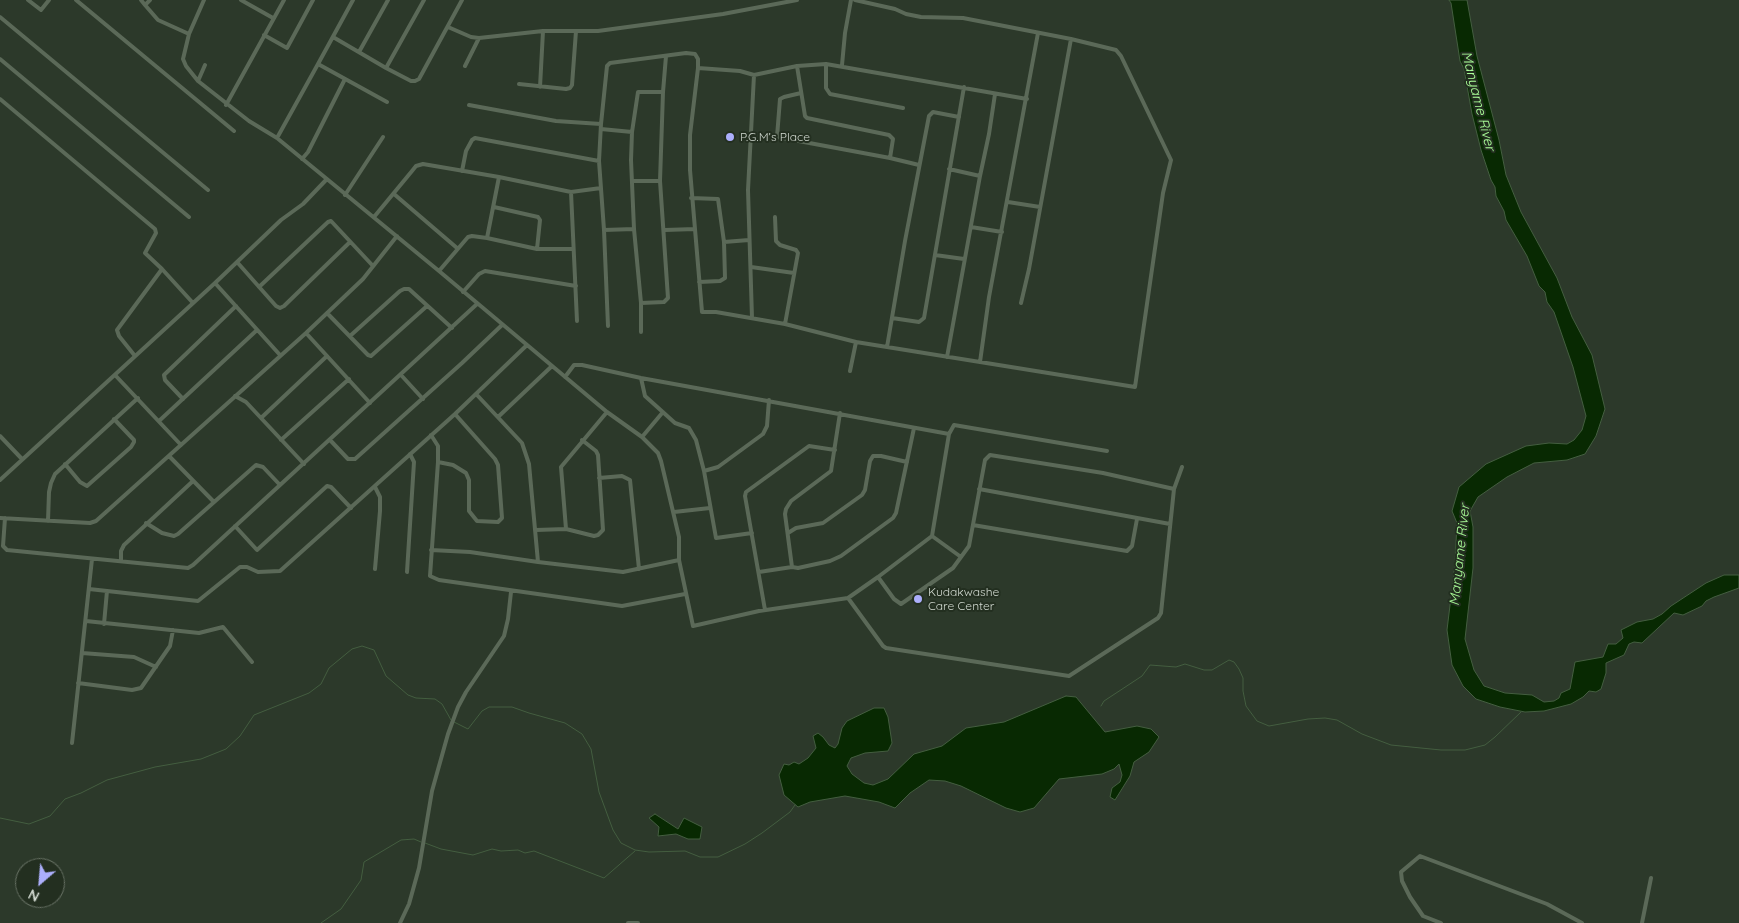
<!DOCTYPE html>
<html>
<head>
<meta charset="utf-8">
<style>
  body { margin:0 }
  #map { position:relative; width:1739px; height:923px; overflow:hidden; background:#2c392a; font-family:Quicksand,sans-serif }
  canvas { display:block }
  .north { position:absolute; left:15px; top:858px; width:50px; height:50px; box-sizing:border-box; background:#232f20; border:1px solid #697366; border-radius:50%; rotate:207deg; font-size:14px; font-weight:700; line-height:20px; text-align:center; color:#d1d9d0 }
  .north::after { content:''; display:block; margin:auto; width:18px; height:22px; background:#acaffb; clip-path:polygon(50% 0,100% 100%,50% 72%,0 100%) }
</style>
</head>
<body>
<div id="map">
<canvas width="1739" height="923"></canvas>
<div class="north">N</div>
</div>
<script>
const context = document.querySelector('canvas').getContext('2d');
context.lineJoin = 'round';
function fillPath(path, color) { context.fillStyle = color; context.fill(path, 'evenodd'); }
const poly = rows => new Path2D(rows.map(r => 'M' + r).join(''));
function trace(path, color, width, dash) { context.strokeStyle = color; context.lineWidth = width; context.lineCap = dash ? 'butt' : 'round'; context.setLineDash(dash || []); context.stroke(path); }
function write(font, color, halo, rows, align = 'center') {
  context.font = font + ' Quicksand,sans-serif'; context.lineWidth = 4; context.setLineDash([]); context.textBaseline = 'middle'; context.strokeStyle = halo; context.fillStyle = color; for (const [text, x, y, turn = 0] of rows) {
    context.save(); context.translate(x, y); context.rotate((+turn || 0) * Math.PI / 180); context.textAlign = isNaN(turn) ? turn : align; if (halo) context.strokeText(text, 0, 0); context.fillText(text, 0, 0); context.restore();
  }
}
const water = poly([
  [1449,0,1467,0,1477,56,1499,140,1506,175,1521,212,1557,278,1572,317,1592,355,1605,409,1596,436,1585,454,1567,460,1534,463,1507,477,1478,497,1470,511,1473,527,1473,568,1465,639,1474,670,1484,686,1505,693,1532,695,1544,702,1554,701,1559,698,1561,693,1570,689,1575,662,1603,657,1608,644,1616,644,1623,638,1621,630,1637,622,1653,619,1662,614,1671,606,1706,583,1724,575,1739,575,1739,588,1714,597,1706,601,1702,606,1683,615,1674,613,1642,643,1634,642,1629,644,1624,655,1606,663,1606,673,1601,689,1596,692,1589,691,1583,697,1571,704,1544,711,1525,712,1500,707,1476,699,1463,686,1452,665,1447,630,1455,564,1457,523,1452,511,1459,487,1486,464,1526,446,1549,443,1567,444,1574,440,1582,430,1586,416,1573,367,1554,312,1547,302,1545,292,1539,286,1527,256,1506,220,1504,211,1496,196,1495,187,1491,180,1481,150,1472,114,1464,69,1460,61,1451,3,1449,0],
  [1066,696,1076,697,1105,732,1137,726,1151,729,1159,737,1149,752,1134,762,1130,776,1115,800,1110,797,1112,788,1120,782,1122,775,1119,764,1114,769,1102,774,1059,779,1034,808,1020,812,1006,808,961,786,945,781,929,780,910,793,895,808,879,802,845,796,810,802,798,807,784,795,779,775,784,764,789,765,794,762,799,764,808,758,816,748,813,736,818,733,823,737,829,745,835,748,838,744,842,728,847,721,874,708,884,708,888,717,892,743,888,751,865,753,851,758,847,766,852,774,864,783,873,785,888,779,914,754,942,746,966,728,1004,722,1066,696],
  [655,814,678,829,684,818,702,827,700,839,688,839,676,834,658,836,659,827,649,818,655,814]
]);
fillPath(water, '#082902');
trace(water, '#445e40', 1);
trace(poly([
  [1101,706,1104,701,1142,676,1150,665,1176,667,1185,664,1204,670,1212,670,1229,660,1234,662,1239,669,1243,678,1243,691,1246,706,1257,721,1269,726,1308,719,1325,718,1337,720,1362,734,1391,745,1441,750,1465,750,1485,745,1495,737,1521,712],
  [454,722,468,729,482,711,489,707,512,707,529,713,565,723,582,734,591,749,599,792,613,830,621,843,635,850,649,852,685,851,700,857,718,857,745,844,762,833,790,812,795,805],
  [0,818,29,824,50,816,65,799,81,793,107,780,155,767,201,759,226,749,240,736,254,715,309,693,321,684,329,668,352,649,362,646,374,650,386,676,408,695,416,698,435,699,442,704,451,720],
  [425,843,441,849,473,855,492,849,501,851,518,850,525,853,534,851,604,878,635,851],
  [321,923,341,909,361,880,364,862,401,840,414,839,421,842]
]), '#445e40', 1);
trace(poly([
  [28,0,41,10,49,0],
  [76,0,234,131],
  [141,0,145,5,150,0],
  [204,0,189,34,183,59,186,66,198,81,249,121,277,138,439,271,607,412,642,437,658,453,661,461,679,537,679,560,693,626,759,611,848,598,878,577,932,536,949,434,954,425,1107,451],
  [241,0,273,18],
  [353,0,318,64,387,102],
  [145,5,158,20,189,34],
  [0,17,208,190],
  [448,27,471,37,479,38,543,31,598,31,723,14,797,0],
  [264,35,287,48,313,0],
  [333,37,386,68,411,81,415,81,419,79,462,0],
  [359,52,388,0],
  [0,59,189,217],
  [826,64,826,88,830,94,903,108],
  [842,65,845,33,851,0],
  [465,66,479,38],
  [797,66,805,116,807,118,889,135,893,139,890,158],
  [386,68,424,0],
  [698,68,740,71,754,75,797,66,826,64,1027,99],
  [198,81,205,65],
  [519,84,566,89,570,88,572,85,576,31],
  [540,87,543,31],
  [801,93,784,97,780,99,777,137,890,158,919,165],
  [0,99,155,229,156,233,145,253,162,269],
  [226,105,284,0],
  [469,105,556,121,601,124],
  [601,129,632,132],
  [277,138,318,64],
  [302,159,308,152,345,79],
  [949,169,980,176],
  [462,171,466,151,472,140,475,138,599,161],
  [499,177,487,238,537,249,573,249],
  [632,181,660,181],
  [571,192,577,321],
  [394,194,457,248],
  [345,195,383,137],
  [691,198,718,199,724,242,725,278,720,281,699,282],
  [1008,202,1040,207],
  [494,207,538,217,540,220,537,249],
  [374,217,412,171,416,166,423,164,499,177,571,192,601,188],
  [775,217,776,241,780,245,796,250,798,253,785,324],
  [971,227,1002,232],
  [634,229,604,230,599,161,601,124,607,66,610,63,686,53,695,54,698,59,698,68,690,135,690,170,702,312,716,312,785,324,856,342],
  [604,230,608,326],
  [665,230,695,229],
  [724,242,749,240],
  [935,255,964,259],
  [237,262,276,306,280,308,284,306,350,242],
  [751,267,794,273],
  [439,271,468,237,472,236,487,238],
  [259,287,328,222,331,221,373,266],
  [463,292,479,274,485,271,576,286],
  [641,303,664,302,668,298,660,181,663,92,666,56],
  [1021,303,1029,269,1071,39],
  [327,313,368,355,371,356,427,306],
  [752,318,748,190,754,75],
  [892,318,919,322,924,318,964,87],
  [641,332,641,303,634,229,631,160,632,132,638,92,663,92],
  [306,333,370,403],
  [350,336,400,291,404,289,409,289,452,328],
  [887,347,905,241,929,116,933,112,959,117],
  [280,355,215,283,281,220,303,204,326,180],
  [135,356,119,336,117,330,162,269,193,303],
  [947,357,980,176,989,134,995,94],
  [980,362,989,297,1038,33],
  [850,371,856,342,1135,387,1163,193,1171,160,1121,56,1116,50,1071,39,963,18,921,17,906,14,895,9,855,0],
  [115,375,181,445],
  [401,375,423,399],
  [565,377,574,365,582,365,641,378,949,434],
  [641,378,645,396,675,423,689,428,696,440,704,471,716,538,752,533],
  [477,395,522,443,529,464,538,562],
  [235,396,246,402,304,464],
  [183,399,165,380,164,375,236,306],
  [498,417,552,366],
  [261,418,327,356],
  [159,421,257,330],
  [431,435,438,446,438,462,430,576,439,580,622,606,685,594],
  [0,436,22,459],
  [642,437,663,412],
  [281,440,349,379],
  [330,440,348,459,355,459,462,363,502,325],
  [169,456,214,502],
  [438,462,453,465,466,473,469,480,469,511,477,521,498,522,502,518,498,465,495,459,455,414],
  [65,464,80,482,87,486,131,447,134,442,134,440,114,419],
  [704,471,718,467,763,434,767,426,769,400],
  [599,478,622,476,630,480,639,569],
  [0,480,215,283],
  [979,489,1170,524],
  [674,512,710,508],
  [0,518,90,523,96,521,306,333,363,279,397,236],
  [5,518,3,546,7,550,188,568,193,565,477,304],
  [48,521,49,492,51,483,55,474,138,398],
  [146,523,162,533,174,536,178,534,256,465,263,467,280,485],
  [973,525,1127,551,1132,546,1137,519],
  [235,526,257,550,327,486,331,487,351,508],
  [566,529,561,467,607,412],
  [536,530,566,529,594,536,598,535,603,530,598,455,596,451,582,440],
  [788,533,796,528,823,523,862,495,865,490,870,461,873,456,881,456,907,462],
  [932,536,961,557],
  [431,550,470,552,538,562,623,572,679,560],
  [121,561,121,551,124,545,193,481],
  [792,567,785,514,786,509,791,501,831,471,840,413],
  [375,569,380,511,380,497,375,487],
  [407,572,414,462,410,454],
  [759,572,792,567,798,568,830,561,841,556,893,518,896,513,914,428],
  [878,577,894,599,901,604,953,568,969,546,985,460,990,455,1103,473,1174,489,1182,467],
  [89,589,198,601,240,567,247,567,258,572,280,571,455,414,527,345],
  [848,598,883,646,886,648,1069,676,1158,618,1161,613,1174,489],
  [765,610,745,496,746,492,809,446,835,450],
  [86,621,199,633,223,627,252,662],
  [104,624,107,591],
  [82,653,134,657,156,667],
  [78,683,132,690,141,688,170,646,173,630],
  [72,743,92,559],
  [400,923,409,904,419,868,432,791,448,734,458,707,466,692,504,636,508,619,511,592],
  [628,923,638,923],
  [1441,923,1423,916,1410,897,1402,881,1401,872,1420,856,1547,904,1582,923],
  [1642,923,1651,878]
]), '#5b6958', 4);
for (const [x, y, r, color] of [
  [730,137,5,"#acaffb"],
  [918,599,5,"#acaffb"]
]) { const dot = new Path2D(); dot.arc(x, y, r, 0, 2 * Math.PI); context.fillStyle = color; context.fill(dot); trace(dot, '#232f20', 2); }
write('12px', '#d1d9d0', '#232f20', [
  ["P.G.M’s Place",740,137],
  ["Kudakwashe",928,592],
  ["Care Center",928,606]
], 'left');
write('italic 14px', '#aafe98', '#232f20', [
  ["Manyame River",1478,101,76],
  ["Manyame River",1460,555,-84]
]);
</script>
</body>
</html>
